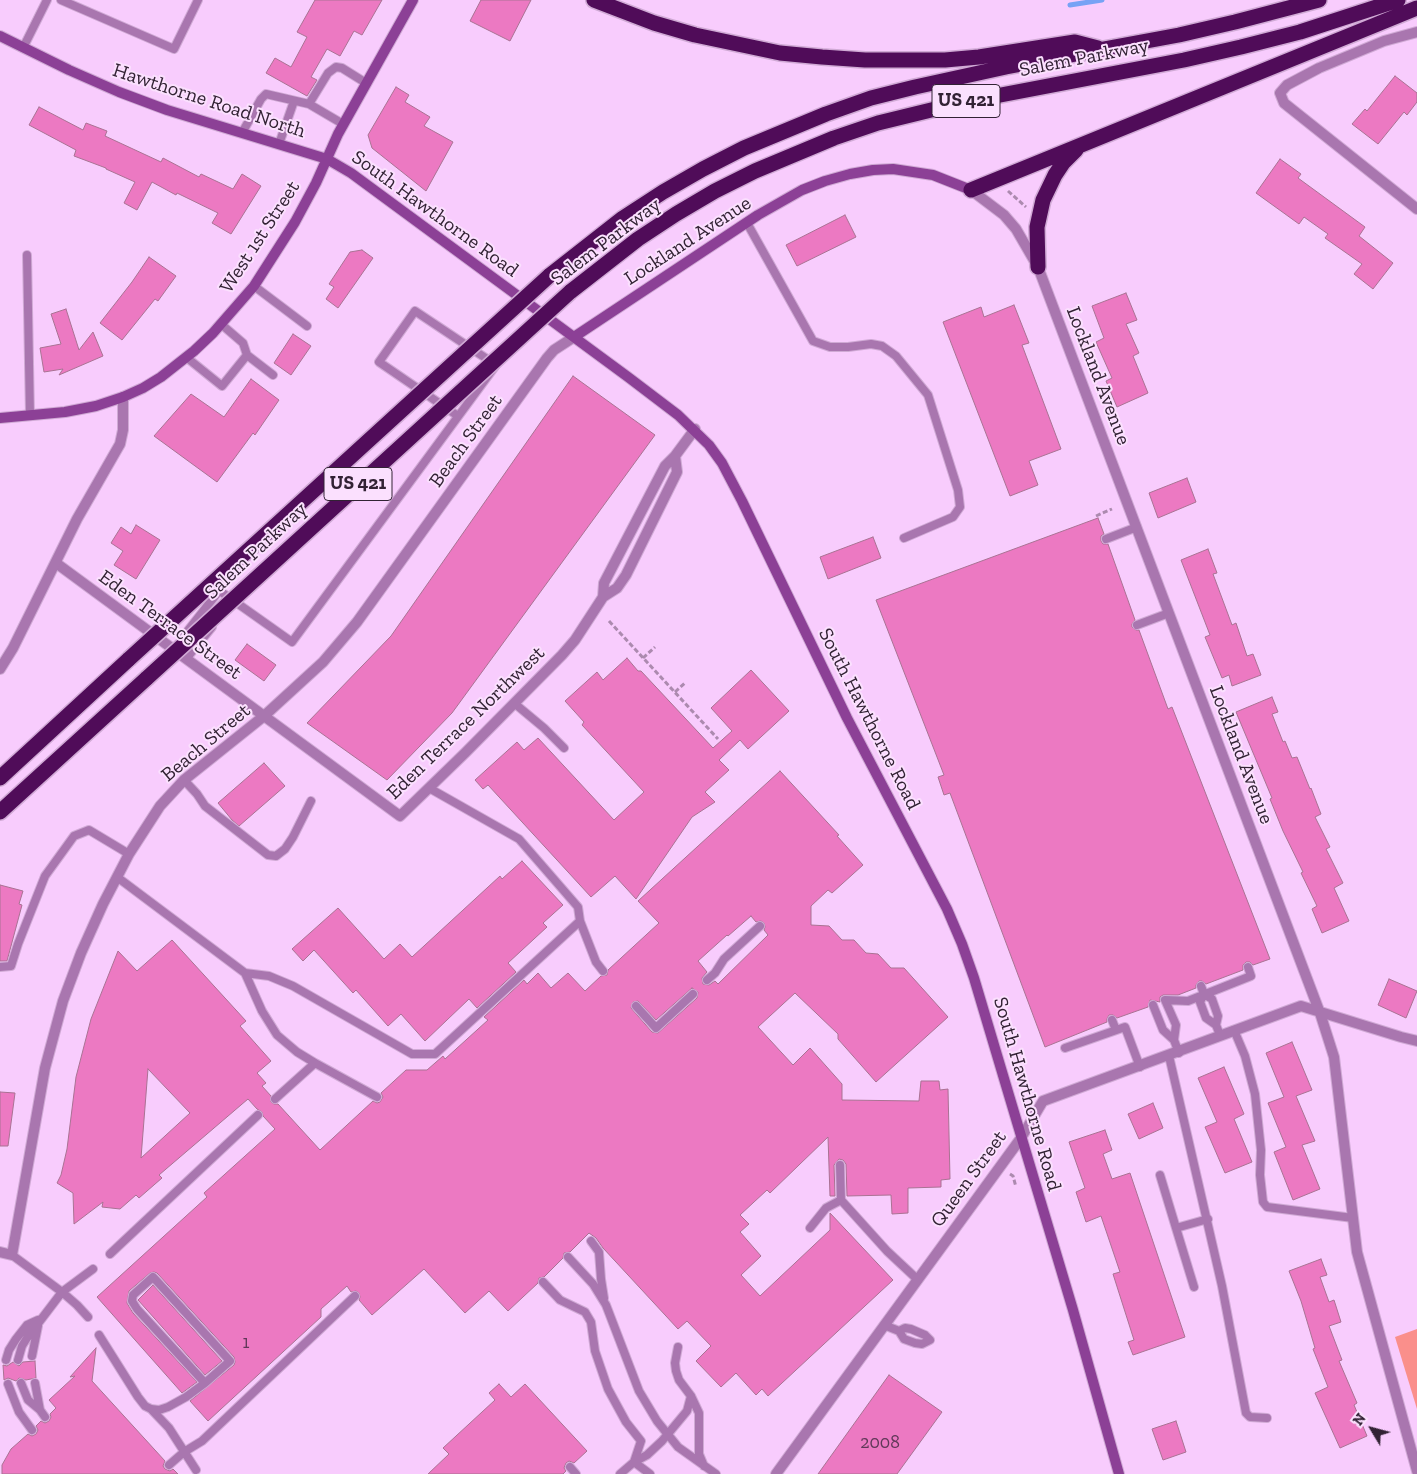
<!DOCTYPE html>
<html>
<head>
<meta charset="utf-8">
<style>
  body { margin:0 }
  #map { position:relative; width:1417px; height:1474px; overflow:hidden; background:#f8ccfd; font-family:"Zilla Slab",serif }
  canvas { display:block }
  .north { position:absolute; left:1347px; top:1404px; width:50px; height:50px; -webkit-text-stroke:4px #fbe0fe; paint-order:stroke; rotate:307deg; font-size:14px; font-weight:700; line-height:20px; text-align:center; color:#322234 }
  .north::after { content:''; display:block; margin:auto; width:18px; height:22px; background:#322234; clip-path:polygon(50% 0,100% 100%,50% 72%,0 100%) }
</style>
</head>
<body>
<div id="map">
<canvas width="1417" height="1474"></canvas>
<div class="north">N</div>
</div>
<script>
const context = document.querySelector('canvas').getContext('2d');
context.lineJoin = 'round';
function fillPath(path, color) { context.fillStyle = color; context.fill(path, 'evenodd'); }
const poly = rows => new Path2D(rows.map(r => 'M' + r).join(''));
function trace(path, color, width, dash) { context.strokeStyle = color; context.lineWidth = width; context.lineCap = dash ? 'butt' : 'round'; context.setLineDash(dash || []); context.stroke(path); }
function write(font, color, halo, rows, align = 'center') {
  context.font = font + ' "Zilla Slab",serif'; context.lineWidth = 4; context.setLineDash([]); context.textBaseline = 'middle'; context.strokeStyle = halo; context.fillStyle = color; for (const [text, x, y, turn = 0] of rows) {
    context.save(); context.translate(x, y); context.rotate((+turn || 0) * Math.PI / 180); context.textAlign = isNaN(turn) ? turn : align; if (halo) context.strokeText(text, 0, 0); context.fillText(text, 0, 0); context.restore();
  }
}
fillPath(poly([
  [1417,1329,1417,1409,1395,1337]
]), '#fa8f8b');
trace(poly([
  [1070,5,1102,0]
]), '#77a2f5', 5);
const building = poly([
  [315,0,382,0,362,35,354,31,340,56,327,49,311,77,317,80,307,96,266,73,275,58,291,67,307,37,297,32,315,0],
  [481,0,531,0,510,41,470,21,481,0],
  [1395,76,1417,93,1417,102,1407,115,1404,112,1378,144,1352,124,1365,109,1367,111,1395,76],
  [396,87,409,95,405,102,430,117,424,126,453,142,426,191,372,148,368,135,396,87],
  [39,107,83,130,86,123,107,131,105,136,161,162,163,158,199,177,201,174,233,189,242,174,261,186,231,234,212,223,218,213,177,193,176,195,152,182,137,210,124,203,135,182,106,169,106,168,74,156,76,150,29,125,39,107],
  [1280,159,1301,174,1298,178,1365,227,1359,236,1393,263,1373,289,1354,274,1362,264,1325,238,1328,234,1304,217,1299,224,1256,193,1280,159],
  [845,215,856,237,797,266,786,245,845,215],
  [362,250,373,258,338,308,326,299,334,287,329,284,350,252,362,250],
  [149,257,176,276,158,301,155,299,122,340,100,323,132,282,149,257],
  [1126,293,1137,320,1126,324,1139,353,1133,356,1148,393,1117,407,1106,381,1112,378,1096,342,1104,338,1092,306,1126,293],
  [1014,305,1029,343,1022,345,1061,449,1029,461,1038,485,1010,496,943,322,981,307,984,317,1014,305],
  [66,309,79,350,93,332,103,356,59,375,63,369,44,372,40,348,61,344,51,314,66,309],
  [293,334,311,346,291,375,274,363,293,334],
  [573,376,655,435,452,713,387,780,307,723,391,636,573,376],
  [251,379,279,400,255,435,253,433,217,482,154,436,191,394,224,417,251,379],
  [1187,478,1196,502,1158,518,1149,493,1187,478],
  [1098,518,1104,534,1101,536,1101,541,1103,544,1108,544,1135,620,1132,624,1132,627,1136,630,1139,630,1168,709,1172,707,1270,959,1253,965,1250,962,1246,962,1243,965,1243,970,1206,984,1202,981,1199,981,1196,985,1196,988,1178,995,1163,995,1160,997,1160,1002,1150,1000,1148,1007,1117,1018,1113,1015,1109,1015,1107,1019,1107,1022,1045,1047,950,793,944,795,938,777,944,775,876,600,1098,518],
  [136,525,160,540,136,579,114,565,123,551,111,543,121,527,131,534,136,525],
  [873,537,881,558,828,579,820,557,873,537],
  [1208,549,1217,573,1213,574,1232,625,1236,623,1247,656,1253,654,1261,675,1232,686,1229,675,1222,678,1205,637,1210,635,1181,560,1208,549],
  [247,644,276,665,264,681,235,660,247,644],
  [627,658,638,671,641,671,713,748,732,731,711,708,751,670,789,711,748,749,740,740,719,760,729,770,705,792,715,802,692,817,636,899,615,876,591,897,488,785,483,789,475,780,517,742,524,750,538,738,614,820,644,792,582,725,584,722,565,701,597,672,603,680,627,658],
  [1272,697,1278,712,1272,714,1283,742,1285,741,1292,758,1297,757,1310,789,1311,788,1321,814,1315,817,1330,847,1326,849,1343,883,1334,888,1349,921,1322,933,1312,909,1317,906,1301,873,1303,872,1283,831,1270,799,1272,798,1236,712,1272,697],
  [264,763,285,786,239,826,232,820,218,803,264,763],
  [780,771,839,835,837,836,863,865,832,893,828,890,811,906,811,925,829,926,842,940,854,940,866,953,878,954,891,968,904,968,948,1017,876,1082,838,1039,838,1034,795,993,758,1027,793,1065,810,1048,842,1084,842,1100,919,1101,921,1081,939,1081,940,1090,948,1089,950,1179,941,1180,941,1187,908,1188,908,1213,892,1214,891,1195,847,1196,846,1164,843,1160,839,1159,834,1165,835,1196,830,1196,828,1137,770,1193,767,1190,740,1215,749,1224,740,1232,761,1256,741,1275,760,1296,830,1230,830,1213,893,1280,768,1396,762,1389,756,1395,736,1373,721,1387,696,1361,711,1346,687,1321,678,1329,603,1248,596,1238,589,1233,570,1252,564,1253,563,1258,544,1277,539,1278,538,1283,508,1311,489,1291,465,1313,424,1269,372,1315,359,1300,360,1297,359,1293,356,1291,351,1292,347,1286,321,1309,321,1317,208,1421,190,1401,234,1365,235,1362,234,1357,157,1273,154,1272,150,1273,129,1291,127,1303,133,1313,197,1382,182,1393,97,1297,207,1197,204,1193,275,1129,263,1116,262,1112,257,1109,248,1099,159,1175,162,1178,139,1198,136,1195,120,1209,102,1207,103,1202,74,1224,73,1193,57,1183,61,1175,67,1149,76,1077,91,1019,118,951,137,971,172,940,246,1021,240,1026,271,1061,257,1073,266,1083,262,1086,271,1096,271,1102,274,1104,278,1104,320,1150,373,1101,377,1103,380,1102,383,1097,381,1093,406,1070,427,1070,443,1056,445,1059,488,1020,484,1017,524,980,527,984,538,973,551,988,568,973,585,991,601,976,607,975,608,970,659,923,638,901,780,771],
  [751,916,756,922,761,921,764,923,765,927,764,930,768,935,718,984,715,981,709,985,703,984,702,978,707,972,698,961,727,935,728,936,751,916],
  [692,988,698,992,697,998,658,1033,652,1032,631,1008,633,1002,638,1001,656,1020,692,988],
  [148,1069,190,1113,141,1158,148,1069],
  [522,861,563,905,543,923,547,927,508,963,516,972,477,1008,469,999,425,1041,401,1014,388,1026,356,990,353,993,314,950,303,961,292,949,338,908,384,959,400,944,412,957,500,876,502,879,522,861],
  [0,885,23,891,19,904,22,905,7,961,0,961,0,885],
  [1389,979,1417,991,1406,1018,1378,1005,1389,979],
  [1292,1042,1312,1090,1296,1096,1315,1141,1302,1145,1320,1189,1293,1200,1274,1152,1286,1147,1268,1103,1284,1097,1266,1053,1292,1042],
  [1224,1067,1244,1114,1234,1119,1252,1162,1225,1173,1205,1127,1217,1122,1198,1078,1224,1067],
  [0,1092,15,1093,8,1146,0,1146,0,1092],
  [1153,1103,1163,1128,1139,1139,1128,1114,1153,1103],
  [1105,1130,1112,1150,1103,1154,1112,1179,1130,1173,1185,1337,1133,1355,1128,1342,1134,1340,1113,1274,1120,1272,1101,1216,1086,1222,1076,1192,1085,1188,1069,1142,1105,1130],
  [1321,1259,1327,1275,1320,1277,1329,1302,1334,1300,1341,1322,1329,1326,1342,1360,1339,1361,1357,1403,1354,1405,1367,1436,1340,1448,1315,1393,1328,1387,1313,1349,1315,1348,1301,1301,1289,1271,1321,1259],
  [153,1285,222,1361,205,1375,138,1300,153,1285],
  [96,1348,92,1381,165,1461,163,1466,165,1469,170,1471,173,1469,178,1474,2,1474,2,1465,11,1449,28,1434,32,1436,36,1434,38,1430,36,1426,41,1421,45,1423,49,1421,51,1417,50,1414,56,1408,49,1400,75,1376,70,1377,96,1348],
  [35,1361,36,1378,26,1380,19,1378,16,1381,8,1378,4,1380,3,1365,7,1366,13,1362,19,1366,23,1362,35,1361],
  [889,1375,942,1412,897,1474,818,1474,889,1375],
  [499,1384,511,1397,525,1384,587,1451,574,1463,569,1461,566,1463,564,1468,566,1471,563,1474,428,1474,449,1454,443,1448,495,1400,489,1393,499,1384],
  [1176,1421,1186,1452,1163,1460,1152,1429,1176,1421]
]);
fillPath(building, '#ec79c2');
trace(building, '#a97293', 1);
const service = poly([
  [61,0,174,49,198,0],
  [23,48,47,0],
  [309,104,328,73,336,67,342,68,366,83],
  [242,133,261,99,266,94,309,104,343,124],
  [279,144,294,101],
  [747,223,813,341,830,347,848,347,871,344,882,346,896,356,928,395,958,490,960,507,953,517,904,538],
  [27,255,30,416],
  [254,286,307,326],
  [247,355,273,375],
  [186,357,222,386,247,355,243,343,221,324],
  [1106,539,1137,527],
  [210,584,292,642,496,365,415,311,379,362,458,416],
  [1137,625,1169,613],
  [182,638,219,591],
  [186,659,212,627],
  [514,703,544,728,564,748],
  [184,780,197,794,205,806,268,855,276,856,285,849,293,837,311,801],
  [117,877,245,973,262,1011,277,1035,297,1052,315,1063,275,1099],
  [580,921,596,962,603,971],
  [0,967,11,966,18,944,45,876,74,836,89,830,129,854],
  [245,973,269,976,293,986,412,1054,435,1054,580,921,578,907,519,839,429,788],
  [707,980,715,973,724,959,760,926],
  [1201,986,1204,994,1212,999,1213,1002,1218,1016,1216,1025],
  [1204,994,1200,1002,1206,1018,1216,1025,1220,1035],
  [1153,1005,1163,1030,1174,1040],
  [636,1006,656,1028,693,994],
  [1112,1020,1116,1030],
  [1234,1030,1245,1056,1255,1094,1261,1150,1260,1175,1263,1202,1267,1207,1353,1218],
  [1065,1048,1125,1027,1140,1067],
  [1179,1053,1174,1040,1176,1025,1165,1000,1188,1001,1251,976,1248,967],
  [1169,1056,1222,1286,1246,1413,1250,1417,1267,1418],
  [315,1063,377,1097],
  [840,1165,841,1200,887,1251,918,1280],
  [1160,1175,1176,1228],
  [810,1228,826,1208,841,1200],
  [591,1241,599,1252,601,1279,604,1298],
  [110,1254,258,1115],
  [12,1255,62,1292,93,1269],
  [568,1257,593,1284,606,1305,639,1391,657,1421,678,1447,716,1474],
  [543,1282,560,1300,585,1312,591,1322,595,1351,608,1389,626,1422,641,1441,634,1462,650,1474],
  [1194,1287,1176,1228,1208,1219],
  [884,1325,899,1331,904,1339,915,1343,922,1344,930,1340,925,1335,911,1329,905,1328,899,1331],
  [99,1335,138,1397,145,1406,151,1409,159,1410,168,1407,186,1397,205,1383,230,1361,153,1277,133,1295,132,1301,137,1309,205,1383],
  [678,1347,675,1363,676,1371,679,1380,691,1396,699,1413,699,1454,704,1466],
  [32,1356,38,1326],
  [6,1360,9,1350,16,1339,27,1325,38,1320],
  [18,1360,22,1346,27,1338,62,1292,77,1305,88,1317],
  [21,1383,28,1400,40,1410],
  [35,1383,40,1410,45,1417],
  [8,1384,19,1412,32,1430],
  [151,1409,169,1428,196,1470],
  [169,1465,184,1452,202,1441,355,1296],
  [570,1467,576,1474],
  [620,1474,634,1462,647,1455,662,1441,687,1411,691,1396]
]);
const minor = poly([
  [1417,32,1384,41,1319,68,1287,85,1280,93,1284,103,1417,209],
  [971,190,1004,215,1016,229,1038,267,1320,1013,1334,1057,1357,1252,1417,1471],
  [56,563,400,816,465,753,562,655,575,640,603,597,617,588,626,575,677,472,675,456],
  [603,597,604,583,665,466,675,456,695,429],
  [1021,1138,1043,1101,1301,1006,1401,1037,1417,1041],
  [0,1252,12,1255,45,1068,63,1001,81,953,103,904,129,854,160,806,184,780,264,716,323,662,357,622,547,358,554,350,574,337]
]);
const tertiary = poly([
  [0,669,13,648,77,519,120,444,123,430,123,397],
  [776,1474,1021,1138]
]);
const secondary = poly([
  [0,36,69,70,119,92,167,110,327,159,351,173,628,377,678,415,709,445,722,463,742,501,847,718,947,909,962,944,974,978,1073,1310,1119,1474],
  [574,337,758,215,802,190,825,181,850,174,873,170,893,169,933,175,971,190],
  [0,418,65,412,96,406,123,397,143,388,161,377,194,351,213,333,254,286,295,222,316,183,338,134,413,0]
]);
const motorway = poly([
  [594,0,654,23,695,35,780,53,822,57,865,60,945,60,979,57,1075,42,1098,48],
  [971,190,1417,8],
  [1038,267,1037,227,1043,200,1055,175,1063,163,1076,150],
  [549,276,623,218,663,192,703,169,744,148,826,114,871,98,915,87,1006,67,1179,35,1235,22,1319,0],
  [570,292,638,239,676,214,715,191,755,171,834,138,878,123,964,102,1184,60,1241,47,1300,32,1398,0],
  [0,778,129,659],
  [0,812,147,678]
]);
trace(service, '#d0aad5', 10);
trace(minor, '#d0aad5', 12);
trace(tertiary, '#d0aad5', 12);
trace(secondary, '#d0aad5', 12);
trace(motorway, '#d0aad5', 18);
trace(poly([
  [1008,191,1026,207],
  [1096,516,1112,509],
  [609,621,718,739],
  [643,658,655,647],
  [675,692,686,682],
  [1010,1174,1013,1176,1016,1187]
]), '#ac8aaf', 3, [5, 2.5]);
trace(service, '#a976af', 8);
trace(minor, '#a976af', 10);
trace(tertiary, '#a976af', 10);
trace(secondary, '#8c4096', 10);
trace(motorway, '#500c59', 15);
const motorwayBridge = poly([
  [129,659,549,276],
  [147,678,570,292]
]);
trace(motorwayBridge, '#d0aad5', 18, []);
trace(motorwayBridge, '#500c59', 15);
write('18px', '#603858', null, [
  ["1",246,1343],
  ["2008",880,1443]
]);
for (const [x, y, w] of [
  [966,101,68],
  [358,484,68]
]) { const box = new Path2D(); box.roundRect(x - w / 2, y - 16.5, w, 33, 4); context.fillStyle = '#fbe0fe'; context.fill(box); trace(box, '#322234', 1); }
write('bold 19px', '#322234', null, [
  ["US 421",966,101],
  ["US 421",358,484]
]);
write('20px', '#322234', '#fbe0fe', [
  ["Salem Parkway",1084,58,-11],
  ["Hawthorne Road North",209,101,18],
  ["South Hawthorne Road",435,214,36],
  ["West 1st Street",260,237,-57],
  ["Lockland Avenue",688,241,-33],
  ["Salem Parkway",606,242,-37],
  ["Lockland Avenue",1098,376,69],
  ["Beach Street",466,441,-54],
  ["Salem Parkway",256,551,-43],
  ["Eden Terrace Street",170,625,36],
  ["South Hawthorne Road",869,719,63],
  ["Eden Terrace Northwest",466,723,-44],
  ["Beach Street",206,743,-40],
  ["Lockland Avenue",1241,755,69],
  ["South Hawthorne Road",1027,1094,74],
  ["Queen Street",969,1179,-54]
]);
</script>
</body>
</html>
